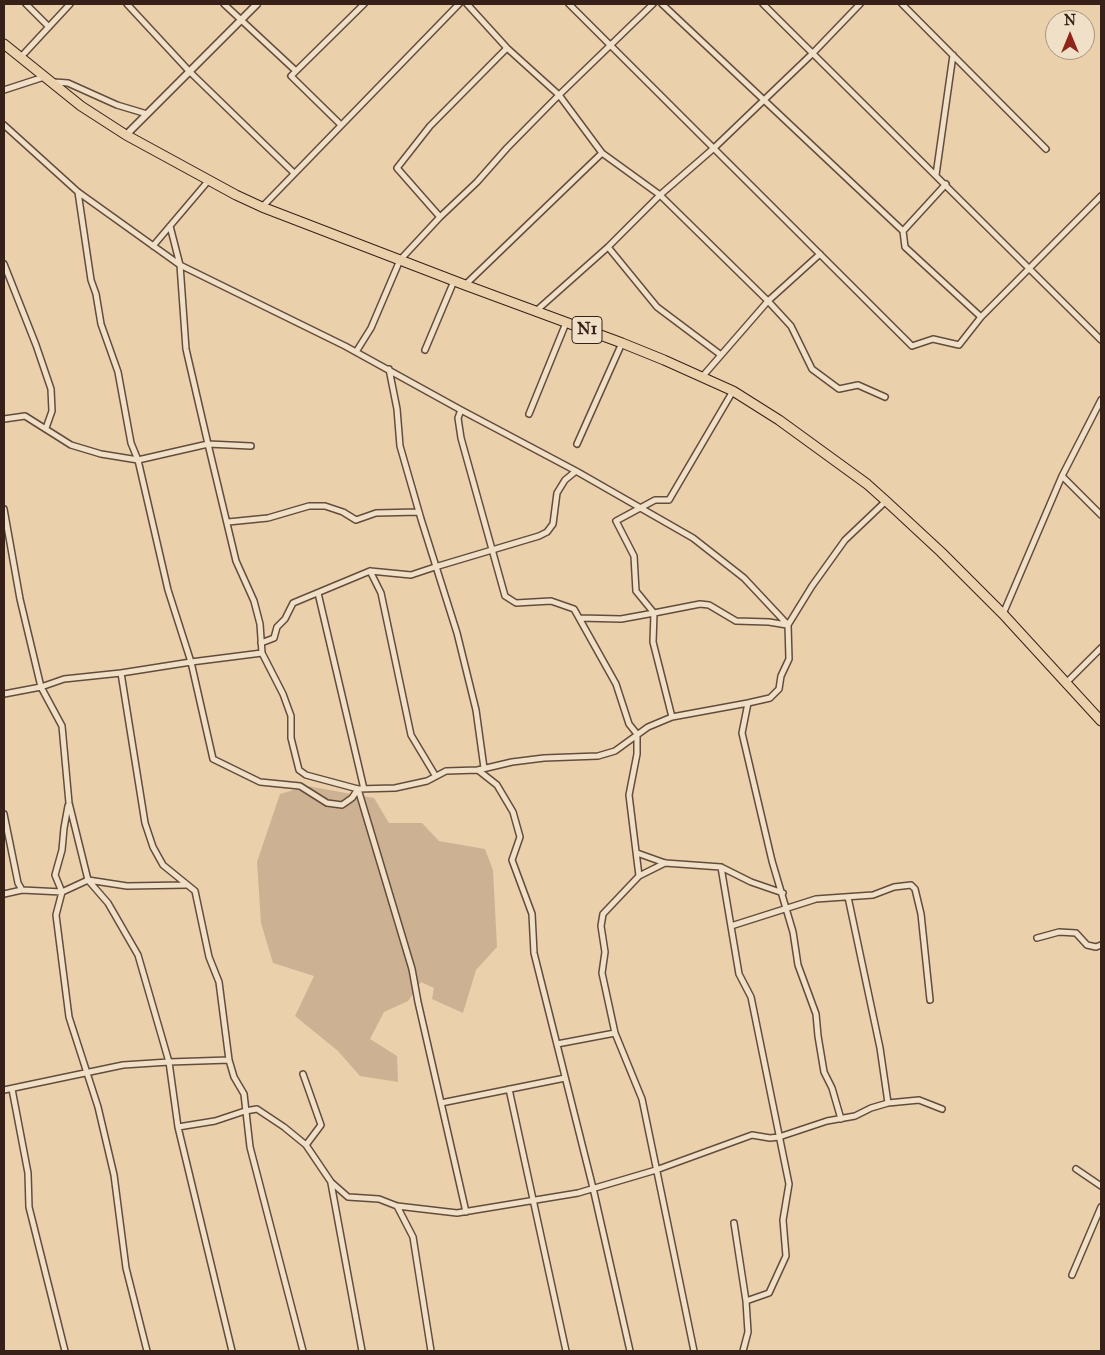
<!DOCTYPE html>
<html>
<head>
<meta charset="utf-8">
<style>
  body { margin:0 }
  #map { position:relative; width:1105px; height:1355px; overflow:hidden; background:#ead0ab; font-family:"IM FELL Great Primer",serif }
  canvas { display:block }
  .frame { position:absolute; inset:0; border:5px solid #372018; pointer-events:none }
  .north { position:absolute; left:1045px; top:10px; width:50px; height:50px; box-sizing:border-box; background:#f1e0c8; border:1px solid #a79382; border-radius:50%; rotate:0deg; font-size:14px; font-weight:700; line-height:20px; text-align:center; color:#372018 }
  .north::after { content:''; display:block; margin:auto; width:18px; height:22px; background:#8f2418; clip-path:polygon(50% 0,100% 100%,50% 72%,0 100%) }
</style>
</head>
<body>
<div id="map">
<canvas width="1105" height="1355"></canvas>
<div class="frame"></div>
<div class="north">N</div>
</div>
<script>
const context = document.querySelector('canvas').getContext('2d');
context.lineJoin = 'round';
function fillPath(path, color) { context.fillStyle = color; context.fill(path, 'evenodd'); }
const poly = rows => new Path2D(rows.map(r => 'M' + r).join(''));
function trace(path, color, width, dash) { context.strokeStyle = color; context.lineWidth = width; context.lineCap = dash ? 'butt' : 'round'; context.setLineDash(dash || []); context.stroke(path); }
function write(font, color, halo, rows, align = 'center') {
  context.font = font + ' "IM FELL Great Primer",serif'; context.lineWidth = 4; context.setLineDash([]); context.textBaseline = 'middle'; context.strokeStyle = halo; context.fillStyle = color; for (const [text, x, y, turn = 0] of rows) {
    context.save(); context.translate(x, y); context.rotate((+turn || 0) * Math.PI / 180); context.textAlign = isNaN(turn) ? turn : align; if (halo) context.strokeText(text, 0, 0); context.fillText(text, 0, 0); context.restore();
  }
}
fillPath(poly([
  [307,786,374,798,389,823,422,823,439,841,485,849,493,870,497,947,476,970,463,1013,432,999,434,988,421,982,408,1001,384,1012,370,1039,397,1056,398,1082,360,1076,338,1051,295,1016,314,976,273,963,261,923,257,862,280,794]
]), '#ccb292');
const minor = poly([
  [26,4,49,27],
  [127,4,190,72,294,173],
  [224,4,296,71],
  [467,4,507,48,559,95,602,153,660,195,768,301,791,326,812,369,839,389,858,385,885,397],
  [569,4,912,346,933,339,959,345,981,317,1101,196],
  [662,4,903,231,905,247,981,317],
  [763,4,1101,340],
  [902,4,1046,149],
  [20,58,70,4],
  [54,82,68,83,117,105,147,114],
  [4,90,44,77],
  [4,125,78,192,180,265,345,346,461,410,576,471,693,538,744,578,788,625],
  [341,125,291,76,364,4],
  [936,175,953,55],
  [78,192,91,280,96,294,101,324,118,372,131,443,138,460,168,590,191,662,213,759,260,782,300,786,327,803,342,805,352,798,358,789],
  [262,207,459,4],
  [440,217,397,168,430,126,507,48],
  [170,226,180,265,186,349,208,444,236,561,254,601,260,624,262,653,283,694,291,716,291,738,299,770,306,775,358,789,395,788,427,781,446,771,478,770,512,762,544,758,598,756,615,751,648,727,672,717,748,703],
  [903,231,946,184],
  [153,246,209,180],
  [608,247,657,307,721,355],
  [4,264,36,345,51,389,52,411,46,428],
  [465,285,602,153],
  [536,311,608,247,660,195,714,148,813,53,860,4],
  [425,350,454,281],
  [356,352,371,328,400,260,440,217,477,182,507,148,559,95,653,4],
  [389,369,397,409,400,446,421,519,457,633,476,710,484,768],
  [702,377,768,301,820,254],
  [733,391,669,500,655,500,616,521,634,556,636,591,654,613,700,604,709,605,736,621,769,622,787,625],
  [461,410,458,418,461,438,505,596,516,603,551,601,574,609,616,684,629,724,637,734,637,754,629,795,639,876],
  [529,414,566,323],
  [4,419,25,416,71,445,101,454,138,460,208,444,251,446],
  [577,444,622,343],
  [1062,476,1101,515],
  [4,509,20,599,41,687,62,726,69,803,88,880,108,903,138,955,169,1062,229,1060],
  [228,522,268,518,309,506,325,506,343,512,356,520,376,513,419,512],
  [370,571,381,593,411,735,435,775],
  [318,593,364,789],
  [1003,614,1062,476,1101,400],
  [580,618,621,619,654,613,653,642,672,717],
  [261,643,274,638,277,627,285,619,293,603,370,571,411,575,435,567,539,536,547,532,553,524,557,493,565,480,576,471],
  [121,673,145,823,153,847,163,865,195,891,209,957,219,982,229,1060,234,1077,244,1094,250,1147,303,1351],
  [1066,683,1101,648],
  [4,694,41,687,64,679,121,673,191,662,262,653],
  [478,770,497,785,513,812,520,837,512,860,532,914,534,953,593,1188,630,1351],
  [358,789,412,969,418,1002,466,1212],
  [4,814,18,883,22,890],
  [637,853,665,863,721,867,751,882,783,893],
  [665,863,639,876,603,914,601,926,605,952,602,973,615,1033,642,1099,694,1351],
  [721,867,739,974,751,997,789,1184,783,1220,786,1256,769,1293,746,1301,748,1332,743,1351],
  [4,894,22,890,62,892,55,875,62,850,64,828,68,806],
  [848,897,880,1048,888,1103],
  [731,926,816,899,873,895,894,887,911,885,915,889,921,914,930,1000],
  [1037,938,1059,932,1076,933,1087,945,1096,947,1101,945],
  [557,1044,615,1033],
  [303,1074,321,1125,306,1145,331,1182,348,1197,379,1199,397,1206,457,1213,578,1193,656,1170,752,1135,770,1138,779,1137,827,1121,855,1116,871,1108,888,1103,919,1100,942,1109],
  [12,1089,28,1173,29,1207,65,1351],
  [509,1089,566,1351],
  [4,1090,123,1065,169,1062,178,1127,232,1351],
  [441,1103,565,1078],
  [841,1119,832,1088,824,1072,818,1036,816,1014,798,965,793,932,772,861,742,733,748,703,770,698,779,689,781,676,789,659,788,625,812,586,845,540,886,501],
  [178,1127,215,1121,245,1111,257,1109,284,1127,306,1145],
  [1076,1169,1101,1186],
  [331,1183,362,1351],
  [397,1206,413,1237,431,1351],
  [734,1223,746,1301],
  [1072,1275,1101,1207],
  [147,1351,126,1268,114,1175,98,1107,69,1017,56,915,62,892,88,880,127,886,186,885]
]);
const tertiary = poly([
  [126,135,257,4]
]);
const trunk = poly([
  [4,44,81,106,126,135,236,195,262,207,465,285,622,343,664,360,733,391,779,420,867,484,886,501,941,552,1003,614,1101,721]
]);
trace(minor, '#644c3d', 8);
trace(tertiary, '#644c3d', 9);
trace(trunk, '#372018', 11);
trace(minor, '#f1e0c8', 5);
trace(tertiary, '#f1e0c8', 6);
trace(trunk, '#ead0ab', 9);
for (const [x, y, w] of [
  [587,330,30]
]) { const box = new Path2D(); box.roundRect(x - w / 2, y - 13.5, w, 27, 4); context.fillStyle = '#f1e0c8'; context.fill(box); trace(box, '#372018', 1); }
write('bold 16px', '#372018', null, [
  ["N1",587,330]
]);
</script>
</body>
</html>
